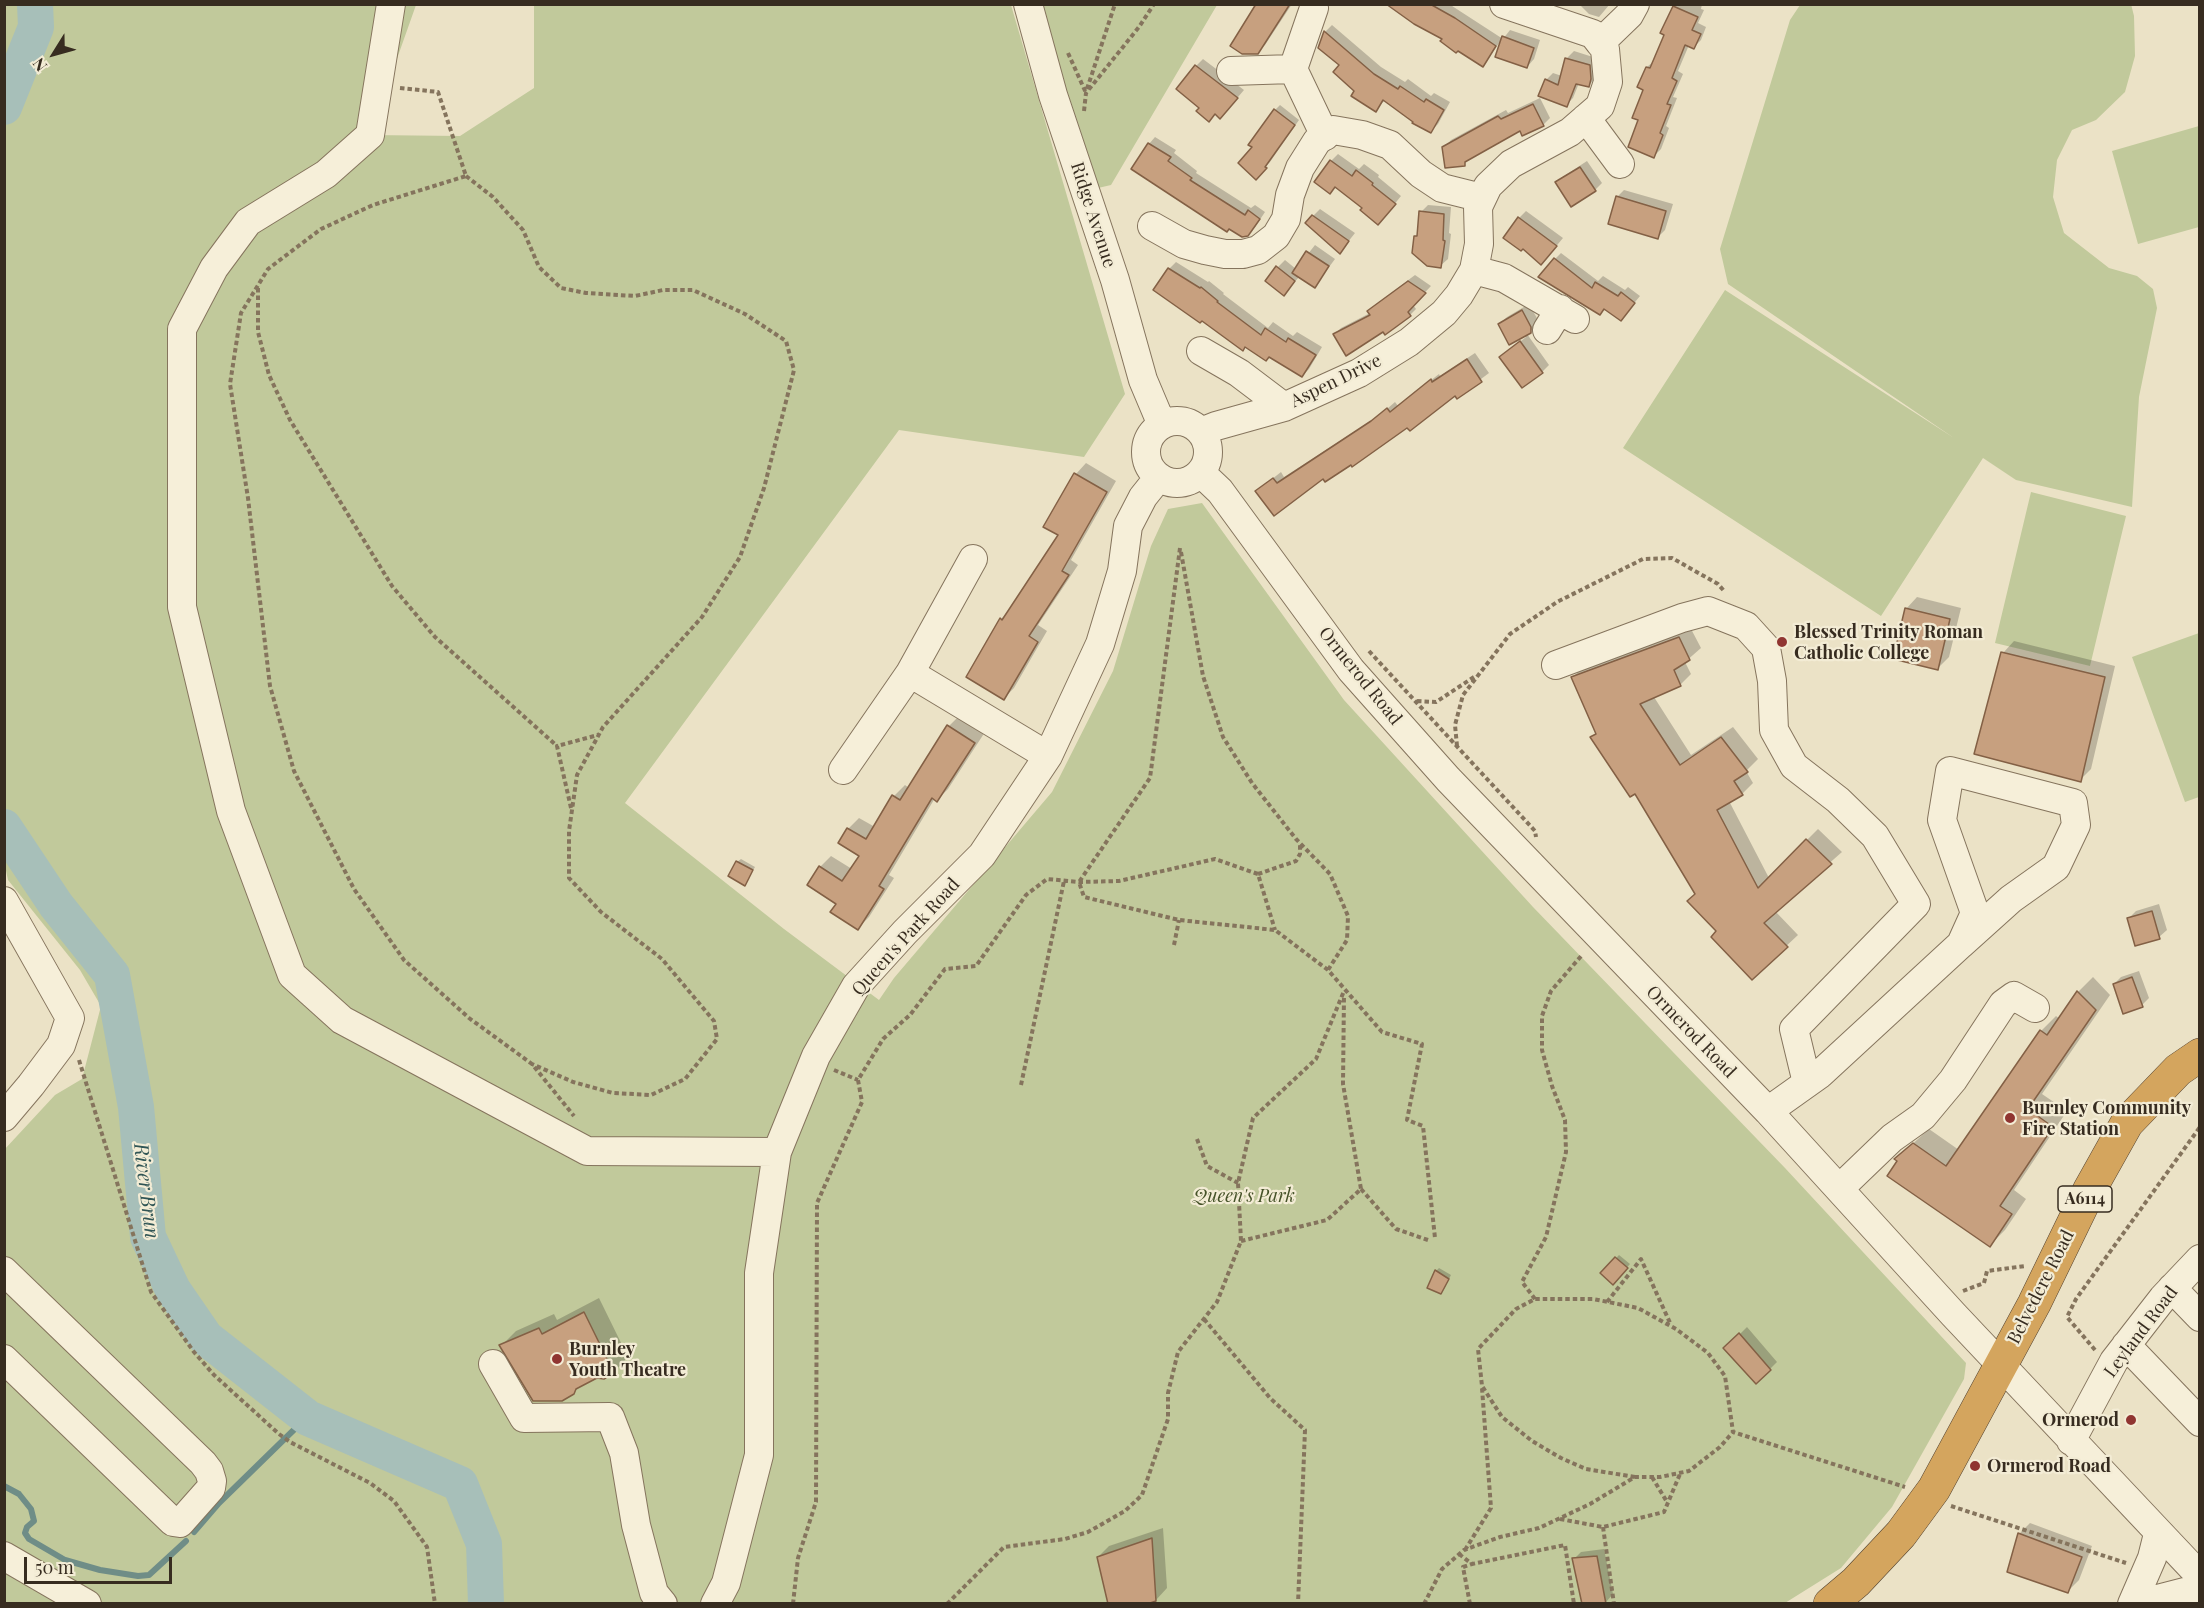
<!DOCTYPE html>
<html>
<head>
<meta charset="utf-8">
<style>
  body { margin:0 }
  #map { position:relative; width:2204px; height:1608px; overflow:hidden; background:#ebe2c6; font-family:"Playfair Display",serif }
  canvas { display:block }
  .frame { position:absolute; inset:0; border:6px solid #372c20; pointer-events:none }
  .north { position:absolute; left:24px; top:24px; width:60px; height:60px; -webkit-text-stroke:4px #f3ecd5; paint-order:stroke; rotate:233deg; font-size:16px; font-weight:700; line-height:24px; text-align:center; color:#372c20 }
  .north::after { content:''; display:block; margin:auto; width:21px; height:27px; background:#372c20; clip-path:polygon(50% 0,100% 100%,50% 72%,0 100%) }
  .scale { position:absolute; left:24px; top:1557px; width:148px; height:27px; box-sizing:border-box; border:3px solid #372c20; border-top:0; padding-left:8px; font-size:18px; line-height:21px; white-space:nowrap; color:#372c20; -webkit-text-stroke:4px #f3ecd5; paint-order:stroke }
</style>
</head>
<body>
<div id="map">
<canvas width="2204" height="1608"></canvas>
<div class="frame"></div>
<div class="north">N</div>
<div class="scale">50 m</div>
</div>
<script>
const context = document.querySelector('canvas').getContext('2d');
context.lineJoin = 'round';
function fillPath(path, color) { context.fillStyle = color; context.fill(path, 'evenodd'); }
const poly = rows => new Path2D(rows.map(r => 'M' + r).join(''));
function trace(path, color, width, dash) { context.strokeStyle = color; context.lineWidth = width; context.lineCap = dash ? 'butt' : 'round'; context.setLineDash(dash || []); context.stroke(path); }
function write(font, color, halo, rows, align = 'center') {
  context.font = font + ' "Playfair Display",serif'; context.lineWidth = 4.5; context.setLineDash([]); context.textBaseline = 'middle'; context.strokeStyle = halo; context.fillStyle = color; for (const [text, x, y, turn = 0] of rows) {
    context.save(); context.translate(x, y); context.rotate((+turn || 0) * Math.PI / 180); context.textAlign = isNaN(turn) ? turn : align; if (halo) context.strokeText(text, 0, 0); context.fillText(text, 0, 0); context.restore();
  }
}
fillPath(poly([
  [5,5,416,5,370,135,460,136,534,88,534,5,1011,5,1125,394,1084,457,899,430,625,803,784,929,879,1000,894,978,1052,792,1113,671,1151,546,1168,509,1202,503,1344,700,1533,907,1785,1168,1966,1363,1964,1379,1892,1507,1841,1568,1785,1603,5,1603,4,1150,55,1095,82,1079,101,1006,80,970,8,880,5,866],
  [1028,5,1217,5,1111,185,1085,191],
  [1800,5,2131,4,2134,16,2135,56,2125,92,2096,120,2072,130,2057,160,2053,197,2064,233,2109,268,2137,276,2153,289,2157,308,2139,397,2132,507,2016,480,1983,458,1881,616,1623,448,1725,290,1954,438,1728,284,1720,249,1790,20],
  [2199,126,2199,227,2138,244,2112,151],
  [2031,492,2126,516,2090,666,1995,643],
  [2199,633,2199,797,2185,802,2132,657]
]), '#c1c99b');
fillPath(poly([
  [1258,4,1292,4,1265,45,1257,52],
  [1389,4,1449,4,1503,39,1510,30,1540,40,1534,59,1527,67,1500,42,1483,65,1444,38],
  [1579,4,1610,4,1599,17,1589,14],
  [1675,4,1702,4,1701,9,1704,10,1698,23,1706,27,1701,40,1694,47,1689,45,1678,71,1683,74,1673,97,1677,98,1666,126,1669,128,1661,149,1654,156,1640,119,1647,67,1654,61,1666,34,1662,33],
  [1332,25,1381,67,1405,82,1408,79,1431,96,1434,93,1450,102,1438,124,1431,131,1385,100,1376,110,1356,91,1325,32],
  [1574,51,1596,58,1595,79,1588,86,1579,83,1573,98,1566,105,1546,80,1553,73,1562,76,1567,58],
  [1203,59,1244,90,1227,110,1216,113,1201,108,1196,66],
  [1540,98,1550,118,1543,125,1521,129,1472,157,1464,164,1444,148,1451,140,1506,110,1508,113],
  [1280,105,1299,120,1270,162,1256,177,1254,147,1275,110],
  [1155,137,1176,150,1174,153,1197,171,1196,173,1251,208,1255,205,1265,212,1255,227,1247,234,1197,210,1195,211,1133,168,1149,144],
  [1338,154,1359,169,1364,164,1379,175,1378,177,1401,196,1385,216,1364,207,1331,161],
  [1587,161,1602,183,1595,190,1557,183,1564,176],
  [1624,190,1673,204,1665,230,1658,237,1617,197],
  [1428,205,1451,207,1449,233,1451,234,1448,259,1440,266,1416,237,1419,233,1421,212],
  [1320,209,1355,233,1340,252,1313,216],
  [1526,211,1563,238,1548,256,1523,247,1519,218],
  [1315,245,1335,259,1315,286,1300,276,1284,294,1278,267,1285,260,1296,269],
  [1561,253,1598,281,1603,276,1625,290,1628,287,1640,296,1621,319,1606,308,1600,313,1555,259],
  [1176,262,1208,282,1209,281,1224,293,1223,294,1268,328,1273,322,1293,336,1297,332,1322,347,1309,369,1302,376,1169,269],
  [1415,275,1431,286,1413,305,1416,309,1410,315,1383,330,1335,334,1341,328,1370,313,1375,305],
  [1529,304,1538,320,1538,324,1527,334,1549,365,1542,372,1501,357,1526,337,1499,324,1507,317],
  [1475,353,1489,373,1457,397,1455,393,1352,463,1324,477,1257,491,1281,472,1284,477,1380,415,1395,402,1398,406,1439,374,1440,376],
  [1086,463,1116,481,1071,560,1078,565,1038,625,1047,631,1014,688,1004,698,1001,619,1009,611,1060,534,1045,526,1076,474],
  [1917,597,1961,608,1949,657,1938,668,1906,609],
  [1690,627,1701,648,1685,662,1691,674,1680,685,1654,697,1691,755,1733,727,1758,759,1746,771,1753,783,1742,794,1729,801,1769,878,1818,829,1842,852,1775,911,1798,935,1752,978,1718,931,1636,792,1592,737,1597,732,1573,677,1584,666],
  [2014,641,2115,666,2091,769,2080,780,2003,653],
  [960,715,985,732,948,789,937,800,935,798,889,875,894,878,869,917,858,928,838,903,820,867,831,856,852,869,861,855,848,829,859,818,875,827,894,796,905,785,909,788,949,726],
  [741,859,755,867,745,884,737,862],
  [2159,904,2167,930,2159,937,2129,918,2136,911],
  [2139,971,2149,998,2142,1005,2114,984,2121,977],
  [2093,977,2110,995,2042,1094,2067,1111,2014,1190,2026,1199,2005,1230,1990,1245,1896,1159,1929,1129,1959,1150,2041,1031,2056,1016,2060,1019,2078,992],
  [1619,1255,1630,1264,1613,1283,1602,1273],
  [1439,1268,1451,1275,1444,1289,1436,1271],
  [599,1298,628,1357,614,1372,604,1377,597,1376,583,1383,573,1393,501,1346,516,1331,554,1314,557,1320],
  [1747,1327,1777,1362,1757,1382,1726,1348],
  [2030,1523,2092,1546,2079,1580,2068,1591,2019,1534],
  [1163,1528,1167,1588,1156,1600,1098,1557,1109,1546],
  [1604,1549,1613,1594,1606,1602,1574,1559,1581,1552]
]), '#0003');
trace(poly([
  [4,1486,19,1494,31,1509,34,1521,27,1527,25,1533,29,1539,65,1560,100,1570,138,1576,149,1575,186,1541],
  [194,1532,219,1503,307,1417]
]), '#6f8d87', 6);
trace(poly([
  [4,107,36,27,35,4],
  [4,827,56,905,112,975,136,1107,148,1237,173,1290,206,1338,308,1418,460,1484,484,1544,486,1604]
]), '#a7bfb9', 36);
const building = poly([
  [1256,4,1290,4,1258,54,1242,54,1230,46,1256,4],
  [1386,4,1430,4,1455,18,1496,46,1483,67,1458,51,1456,53,1440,41,1442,39,1414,24,1386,4],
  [1673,6,1698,17,1692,30,1701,34,1694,49,1685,45,1672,78,1677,81,1667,104,1671,105,1660,133,1663,135,1654,158,1628,147,1638,120,1632,118,1643,90,1637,87,1646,67,1650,68,1664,35,1660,33,1673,6],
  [1324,31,1374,74,1398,89,1400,86,1424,102,1426,99,1444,110,1431,133,1412,123,1413,122,1383,100,1376,112,1351,96,1354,91,1333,72,1339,65,1318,48,1324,31],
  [1502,36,1534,48,1527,68,1495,57,1502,36],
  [1565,58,1590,65,1591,79,1589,87,1576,84,1567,107,1538,96,1545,79,1558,85,1565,58],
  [1195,65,1238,98,1220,119,1215,114,1209,122,1196,111,1199,108,1176,89,1195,65],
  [1533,104,1544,126,1522,136,1520,131,1465,162,1465,166,1445,168,1442,147,1498,116,1501,119,1533,104],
  [1274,109,1295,125,1265,167,1267,168,1256,180,1238,163,1252,147,1248,145,1274,109],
  [1148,143,1171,157,1168,161,1192,178,1190,180,1245,215,1248,210,1260,219,1248,236,1242,237,1229,229,1227,232,1131,169,1148,143],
  [1330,160,1352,176,1356,170,1373,183,1372,185,1396,204,1378,225,1360,210,1362,208,1335,187,1330,194,1314,182,1330,160],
  [1580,167,1596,191,1571,207,1555,182,1580,167],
  [1616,196,1666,211,1658,239,1608,224,1616,196],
  [1419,211,1444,214,1443,240,1445,241,1441,268,1427,266,1412,253,1414,236,1417,236,1419,211],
  [1312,215,1349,241,1340,254,1305,223,1312,215],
  [1518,217,1557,246,1541,265,1523,249,1521,251,1503,238,1518,217],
  [1306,251,1329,266,1315,288,1292,273,1306,251],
  [1554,258,1592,288,1595,282,1618,296,1621,292,1635,303,1621,321,1604,309,1600,315,1538,277,1554,258],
  [1276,266,1295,281,1284,296,1265,281,1276,266],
  [1168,268,1200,288,1201,287,1218,301,1217,302,1261,335,1265,328,1286,342,1288,338,1316,355,1302,377,1269,357,1266,361,1245,347,1243,351,1202,321,1200,323,1153,290,1168,268],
  [1408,281,1426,293,1408,312,1411,316,1385,335,1383,332,1346,356,1333,334,1370,315,1367,311,1408,281],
  [1522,310,1531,327,1531,333,1509,345,1498,324,1522,310],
  [1520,341,1543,373,1522,388,1499,357,1520,341],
  [1467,359,1482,382,1457,399,1455,396,1410,431,1407,428,1352,467,1351,465,1325,482,1323,479,1274,516,1255,491,1273,478,1277,483,1371,421,1387,408,1390,412,1431,379,1432,382,1467,359],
  [1074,473,1107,492,1062,571,1069,575,1029,636,1038,642,1004,700,966,677,1000,618,1002,620,1058,535,1043,527,1074,473],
  [1905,608,1950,619,1938,670,1893,659,1905,608],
  [1679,637,1690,660,1674,670,1681,686,1640,704,1680,765,1721,737,1748,772,1734,781,1743,795,1717,810,1758,888,1806,839,1832,864,1764,923,1788,947,1752,980,1711,937,1716,931,1687,901,1695,894,1635,794,1630,797,1590,737,1596,734,1571,677,1679,637],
  [2001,652,2105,677,2081,782,1974,754,2001,652],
  [947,725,975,743,937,802,932,798,879,886,884,889,858,930,830,912,836,904,807,885,819,866,842,881,859,856,838,843,847,828,866,839,892,795,900,800,947,725],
  [736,861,753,870,745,886,728,876,736,861],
  [2152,911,2160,939,2135,946,2127,918,2152,911],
  [2132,977,2143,1007,2123,1014,2113,984,2132,977],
  [2077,991,2096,1010,2028,1109,2053,1127,2000,1206,2012,1214,1990,1247,1887,1176,1897,1161,1894,1159,1913,1143,1946,1166,2040,1030,2047,1035,2077,991],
  [1615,1257,1628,1268,1613,1285,1600,1273,1615,1257],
  [1435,1270,1449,1279,1441,1294,1427,1288,1435,1270],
  [584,1312,614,1373,604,1379,597,1378,576,1389,574,1394,562,1401,533,1401,499,1345,539,1328,542,1334,584,1312],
  [1739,1333,1771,1370,1756,1384,1723,1348,1739,1333],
  [2018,1533,2082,1557,2068,1593,2007,1572,2018,1533],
  [1152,1538,1156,1601,1147,1604,1108,1604,1097,1557,1152,1538],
  [1597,1556,1606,1604,1582,1604,1572,1558,1597,1556]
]);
fillPath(building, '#c7a07f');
trace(building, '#836045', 1.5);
const minor = poly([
  [391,4,370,135,326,174,248,222,214,268,182,329,182,607,231,811,292,975,342,1020,587,1151,777,1152],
  [1028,4,1053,95,1115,280,1143,380,1162,425],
  [1504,4,1593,34,1600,43],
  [1314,8,1293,69,1325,136],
  [1231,71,1293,69],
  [1586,118,1620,164],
  [1152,226,1184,244,1205,250,1225,254,1243,254,1258,250,1276,236,1286,219,1290,195,1300,168,1317,141,1333,130,1362,135,1390,145,1421,174,1442,188,1482,198],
  [1474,270,1504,278,1575,319],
  [1547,330,1560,309],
  [1201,351,1239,373,1284,407],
  '1146 452a31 31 0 1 1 62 0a31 31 0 1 1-62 0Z',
  [1201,432,1216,426,1284,407,1359,373,1409,342,1444,313,1459,295,1474,270,1479,244,1478,207,1488,186,1511,164,1570,132,1600,106,1608,82,1605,49,1600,43,1629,15,1635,4],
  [1201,473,1220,491,1351,670,1448,779,1768,1111,1953,1314,2200,1576],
  [1556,665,1682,618,1708,611,1746,626,1766,648,1772,681,1774,730,1794,766,1838,800,1875,836,1916,904,1794,1029,1807,1083],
  [910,673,1048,756],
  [843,770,910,673,973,559],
  [4,901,70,1018,61,1045,31,1085,4,1117],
  [1768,1111,1820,1074,1961,944,1975,913,1942,820,1950,771,2073,803,2076,825,2056,867,2011,899,1961,944],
  [1840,1188,1892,1138,1923,1116,1953,1080,2003,1004,2014,996,2035,1008],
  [4,1271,203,1463,209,1471,212,1481,211,1488,180,1523,173,1522,4,1359],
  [2172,1288,2200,1317],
  [2126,1345,2200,1422],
  [493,1364,524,1418,610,1417,624,1453,636,1525,654,1593,663,1604],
  [2071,1441,2114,1361,2163,1298,2200,1259],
  [4,1556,87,1604],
  [715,1604,726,1583,759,1455,759,1273,777,1152,816,1056,856,986,905,932,982,855,1048,756,1100,644,1122,571,1128,526,1143,497,1159,477],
  [2132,1604,2152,1558,2158,1534],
  [2138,1604,2200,1588]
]);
const highway = poly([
  [1830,1604,1856,1582,1901,1534,1934,1489,2034,1304,2090,1189,2127,1123,2178,1070,2200,1055]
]);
trace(minor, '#85745d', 30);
trace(highway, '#544331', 34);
trace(poly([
  [1068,53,1086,93],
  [400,88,438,92,466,176,373,205,321,229,268,269,241,313,230,384,248,498,270,686,294,771,354,889,404,960,469,1018,532,1064,574,1116],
  [1087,89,1115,4],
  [1084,111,1086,93,1139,27,1154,4],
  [466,176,493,197,523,230,539,267,561,288,586,293,635,296,663,290,693,290,745,314,786,341,794,370,764,488,740,557,702,617,603,727,577,775,569,831,569,878,601,912,662,959,714,1021,717,1039,685,1079,651,1095,613,1093,573,1082,532,1064],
  [258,288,258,332,269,375,290,420,392,586,435,637,557,746],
  [1180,548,1150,778,1079,882,1084,897,1179,920,1275,930,1328,970,1382,1032,1422,1044,1407,1120,1423,1126,1435,1238],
  [1181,552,1203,676,1223,737,1252,783,1296,839,1330,874,1348,916,1347,940,1328,970],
  [1369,651,1535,831,1536,837],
  [1417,701,1436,702,1474,677],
  [1457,746,1455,725,1463,695,1510,634,1557,602,1643,559,1672,558,1718,584,1724,591],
  [571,808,557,746,598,735],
  [1258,874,1296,861,1300,854,1300,843],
  [1174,945,1179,920],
  [79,1060,151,1292,194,1352,214,1375,279,1434,290,1442,370,1483,394,1501,427,1547,435,1604],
  [834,1070,858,1080],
  [1021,1085,1064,881],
  [1197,1139,1207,1166,1238,1183],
  [1361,1189,1396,1229,1428,1240],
  [1241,1241,1327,1220,1361,1189,1343,1084,1344,995],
  [1963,1291,1984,1283,1987,1271,2025,1266],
  [1535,1299,1522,1282,1546,1237,1566,1152,1565,1120,1552,1086,1542,1050,1542,1016,1551,991,1582,955],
  [1607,1302,1641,1259,1671,1325],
  [1204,1319,1270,1398,1305,1430,1298,1604],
  [2095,1350,2067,1317,2076,1299,2200,1127],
  [1635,1477,1586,1469,1561,1458,1532,1441,1502,1417,1482,1386,1478,1349,1516,1309,1535,1299,1593,1299,1638,1308,1676,1329,1708,1353,1725,1376,1733,1432,1905,1487],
  [1652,1477,1667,1502],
  [1951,1506,2126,1563],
  [1560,1519,1603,1527,1664,1512,1680,1474],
  [1603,1527,1614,1604],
  [1465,1550,1491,1508,1482,1388],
  [1459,1554,1472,1564,1565,1545,1574,1604],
  [793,1604,798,1558,816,1502,817,1203,862,1102,858,1080,883,1039,910,1015,945,969,976,966,1026,895,1047,879,1079,882,1119,881,1215,859,1258,874,1275,930],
  [947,1604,1004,1547,1065,1539,1088,1532,1125,1511,1142,1495,1168,1419,1168,1393,1178,1352,1217,1302,1241,1241,1238,1183,1253,1118,1316,1059,1344,991],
  [1424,1604,1442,1569,1464,1550,1500,1537,1539,1528,1590,1504,1635,1477,1660,1477,1689,1471,1720,1447,1733,1432],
  [1470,1604,1463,1567,1472,1564]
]), '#85745d', 4, [4.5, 3]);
trace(minor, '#f6efd9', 28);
trace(highway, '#d4a55e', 33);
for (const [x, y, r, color] of [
  [1782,642,6,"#903531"],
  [2010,1118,6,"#903531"],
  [557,1359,6,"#903531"],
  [2131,1420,6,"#903531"],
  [1975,1466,6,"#903531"]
]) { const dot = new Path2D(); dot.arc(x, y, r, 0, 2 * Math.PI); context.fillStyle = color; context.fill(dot); trace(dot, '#f3ecd5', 2); }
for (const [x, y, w] of [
  [2085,1199,54]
]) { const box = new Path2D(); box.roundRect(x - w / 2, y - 13, w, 26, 4.5); context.fillStyle = '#f3ecd5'; context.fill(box); trace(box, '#372c20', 1.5); }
write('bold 16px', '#372c20', null, [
  ["A6114",2085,1199]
]);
write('18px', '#372c20', '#f3ecd5', [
  ["Ridge Avenue",1093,215,72],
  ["Aspen Drive",1336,381,-26],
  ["Ormerod Road",1360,676,51],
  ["Queen's Park Road",906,937,-48],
  ["Ormerod Road",1691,1032,46],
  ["Belvedere Road",2041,1287,-63],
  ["Leyland Road",2141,1332,-53]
]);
write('bold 18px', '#372c20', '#f3ecd5', [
  ["Blessed Trinity Roman",1794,632],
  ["Catholic College",1794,653],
  ["Burnley Community",2022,1108],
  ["Fire Station",2022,1129],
  ["Burnley",569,1349],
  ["Youth Theatre",569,1370],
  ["Ormerod",2119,1420,"right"],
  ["Ormerod Road",1987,1466]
], 'left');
write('italic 18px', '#455228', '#f3ecd5', [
  ["Queen's Park",1244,1196]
]);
write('italic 20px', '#305555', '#f3ecd5', [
  ["River Brun",146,1191,83]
]);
</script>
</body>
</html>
